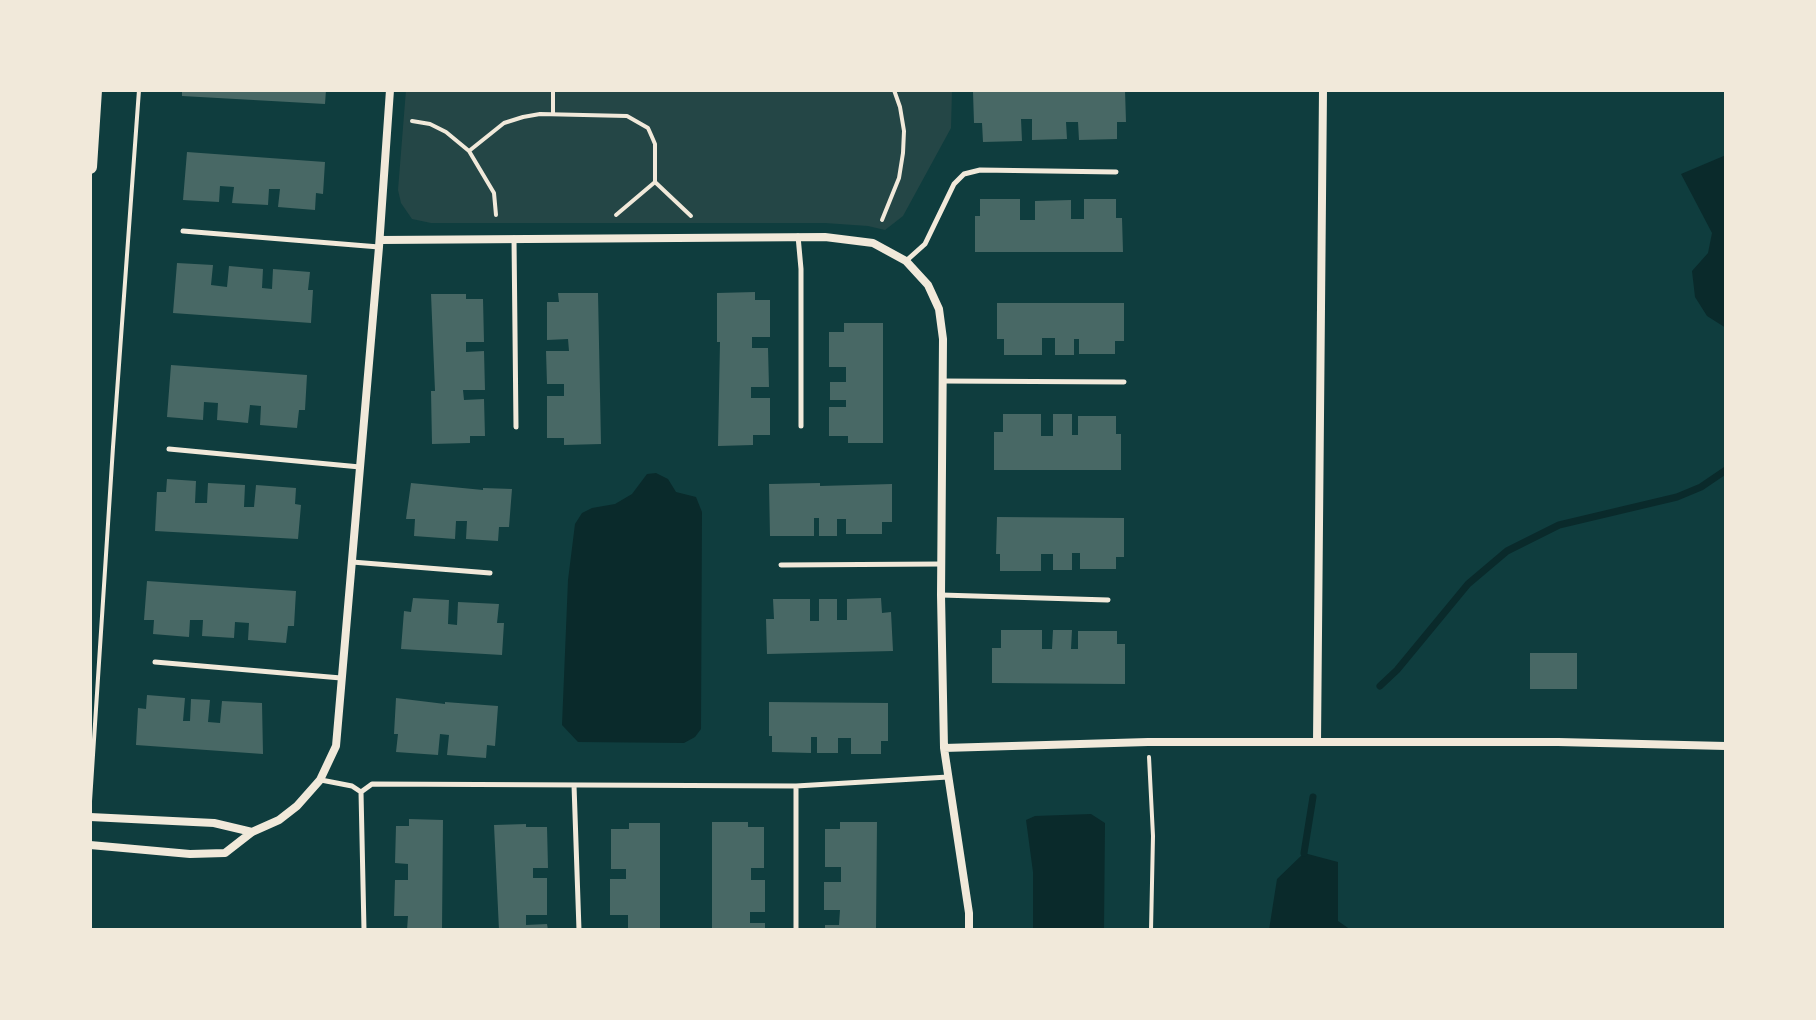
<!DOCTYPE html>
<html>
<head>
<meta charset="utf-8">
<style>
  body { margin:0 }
  #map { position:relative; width:1816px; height:1020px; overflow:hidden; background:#0f3d3e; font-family:"Sofia Sans Condensed",sans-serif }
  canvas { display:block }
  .frame { position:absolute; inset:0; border:92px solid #f1e9da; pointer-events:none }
</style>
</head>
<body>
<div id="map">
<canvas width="1816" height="1020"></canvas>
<div class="frame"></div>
</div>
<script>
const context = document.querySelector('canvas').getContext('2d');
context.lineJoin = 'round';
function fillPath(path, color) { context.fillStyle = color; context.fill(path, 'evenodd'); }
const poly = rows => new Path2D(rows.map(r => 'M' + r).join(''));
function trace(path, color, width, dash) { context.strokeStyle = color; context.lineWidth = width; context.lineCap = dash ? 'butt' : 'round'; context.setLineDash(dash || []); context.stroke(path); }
fillPath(poly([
  [406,90,952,90,951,128,903,216,885,230,868,226,825,223,431,223,412,219,401,203,398,190]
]), '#244646');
fillPath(poly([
  [1726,155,1726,328,1707,316,1695,297,1692,271,1708,253,1712,233,1681,174],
  [656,473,668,479,676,492,696,497,702,512,701,729,695,737,684,743,578,742,562,725,568,580,575,524,582,513,592,508,615,504,632,494,647,474],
  [1091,814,1105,823,1104,930,1033,930,1033,872,1026,820,1035,816],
  [1304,853,1338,862,1338,921,1351,930,1269,930,1277,879]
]), '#0a2a2b');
trace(poly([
  [1380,686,1397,670,1468,584,1507,551,1559,525,1677,497,1701,487,1726,470],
  [1304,853,1313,797]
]), '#0a2a2b', 7);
fillPath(poly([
  [182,90,326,90,325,104,182,96],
  [1125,90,1126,122,1117,122,1117,139,1079,140,1078,122,1066,122,1067,139,1032,140,1032,119,1021,119,1022,141,983,142,982,123,974,123,973,92],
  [187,152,325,162,323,194,316,193,315,210,278,207,280,189,269,189,268,205,232,203,234,187,220,186,219,202,183,200],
  [980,199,1020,199,1020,220,1035,220,1035,201,1071,200,1071,219,1084,219,1084,199,1116,199,1116,218,1122,218,1123,252,975,252,975,216,980,216],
  [177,263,213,265,211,285,227,287,229,266,263,269,262,288,272,289,273,269,310,272,308,290,313,290,311,323,173,313],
  [755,292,755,300,770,300,770,337,752,337,752,348,768,348,769,387,751,387,751,398,770,398,770,435,753,435,753,445,718,446,720,342,717,342,717,293],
  [558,293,598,293,601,444,564,445,564,438,547,438,547,396,564,396,564,384,547,384,546,351,569,351,568,339,547,340,547,302,559,302],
  [431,294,466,294,466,299,483,299,484,342,466,342,466,352,484,351,485,390,463,390,464,400,484,399,485,436,470,436,470,443,432,444,431,391,435,391],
  [997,303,1124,303,1124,341,1115,341,1115,354,1079,354,1079,339,1074,339,1074,355,1055,355,1055,338,1042,338,1042,355,1004,355,1004,339,997,339],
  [844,323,883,323,883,443,848,443,848,436,829,436,829,407,846,407,846,400,830,400,830,382,846,382,846,367,829,367,829,332,844,332],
  [171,365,307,375,305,410,299,410,297,428,260,425,261,406,250,405,248,423,217,420,218,403,204,402,203,420,167,417],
  [1003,414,1041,414,1041,436,1053,436,1053,414,1072,414,1072,435,1078,435,1078,416,1116,416,1116,434,1121,434,1121,470,994,470,994,432,1003,432],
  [167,479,196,481,195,503,207,503,208,483,245,485,244,507,254,507,256,485,296,488,295,504,301,505,298,539,155,531,157,492,166,492],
  [411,483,483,490,483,488,512,489,509,527,499,527,498,541,466,539,467,521,456,521,455,539,414,536,415,519,406,519],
  [820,483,820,486,892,484,892,522,882,522,882,534,846,534,846,519,837,519,837,536,819,536,819,518,814,518,814,536,770,536,769,484],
  [997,517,1124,518,1124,557,1116,557,1116,569,1080,569,1080,553,1072,553,1072,570,1053,570,1053,554,1041,554,1041,571,1000,571,1000,554,996,554],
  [147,581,296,591,294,626,288,626,286,643,248,640,249,623,235,622,234,638,202,636,203,620,190,620,189,637,153,634,154,620,144,620],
  [413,598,449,600,448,624,457,625,458,602,499,604,497,623,504,623,502,655,401,649,404,611,411,612],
  [881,598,882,613,891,612,893,651,767,654,766,619,774,619,773,599,810,599,810,621,819,621,819,599,837,599,837,620,847,620,847,599],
  [1001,630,1042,630,1042,649,1052,649,1053,630,1072,630,1071,649,1078,649,1078,631,1117,631,1117,644,1125,644,1125,684,992,683,992,648,1001,648],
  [1530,653,1577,653,1577,689,1530,689],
  [147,695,185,698,183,721,190,721,191,699,210,700,208,722,220,723,222,701,262,703,263,754,136,745,138,708,146,709],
  [396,698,445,704,445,702,498,706,495,746,487,745,486,758,447,755,449,735,440,734,438,755,396,752,398,734,394,734],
  [769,702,888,703,888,741,881,741,881,754,851,754,851,738,838,738,838,753,817,753,817,737,811,737,811,753,772,752,772,736,769,736],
  [409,819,443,820,442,930,407,930,408,916,394,916,395,880,408,880,408,864,395,863,396,826,409,826],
  [712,822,748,822,748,827,764,827,764,868,751,868,751,880,765,880,765,912,750,912,750,923,765,923,765,930,712,930],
  [840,822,877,822,876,930,825,930,825,925,839,925,840,910,824,910,824,882,841,882,841,867,825,867,825,829,840,829],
  [629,823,660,823,660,930,628,930,628,915,610,915,610,879,626,879,626,869,611,869,611,829,629,829],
  [526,824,526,827,547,827,548,868,533,868,533,878,547,878,547,915,526,915,526,925,547,924,548,930,499,930,494,825]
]), '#486865');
trace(poly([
  [553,92,553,114],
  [412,121,430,124,446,132,469,151,494,193,496,215],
  [469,151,504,123,523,117,540,114,627,116,648,128,652,137,655,144,655,182,691,216],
  [616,215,655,182],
  [882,220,899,178,903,153,904,131,900,107,894,90],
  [1149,757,1153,836,1151,930],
  [90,801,113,447,139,90]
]), '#f1e9da', 4);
trace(poly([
  [183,231,379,247],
  [798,236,801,269,801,426],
  [514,238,516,427],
  [906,261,925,244,954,184,964,174,980,170,1116,172],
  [942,381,1124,382],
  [169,449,360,467],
  [352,562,490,573],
  [781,565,941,564],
  [941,595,1108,600],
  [155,662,341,678],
  [321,780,352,786,361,792,372,784,796,786,948,777],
  [574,785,579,930],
  [796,786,796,930],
  [361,792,364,930]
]), '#f1e9da', 5);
trace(poly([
  [380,240,825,237,873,243,906,261,928,285,939,309,943,339,941,595,944,748,969,913,969,930],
  [1317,742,1323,90],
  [944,748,1148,742,1558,742,1726,746],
  [90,817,214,823,252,832],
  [90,845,190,854,225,853,252,832,279,820,297,806,320,780,336,746,379,247,390,90]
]), '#f1e9da', 8);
trace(poly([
  [90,167,95,90]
]), '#f1e9da', 14);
</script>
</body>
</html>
